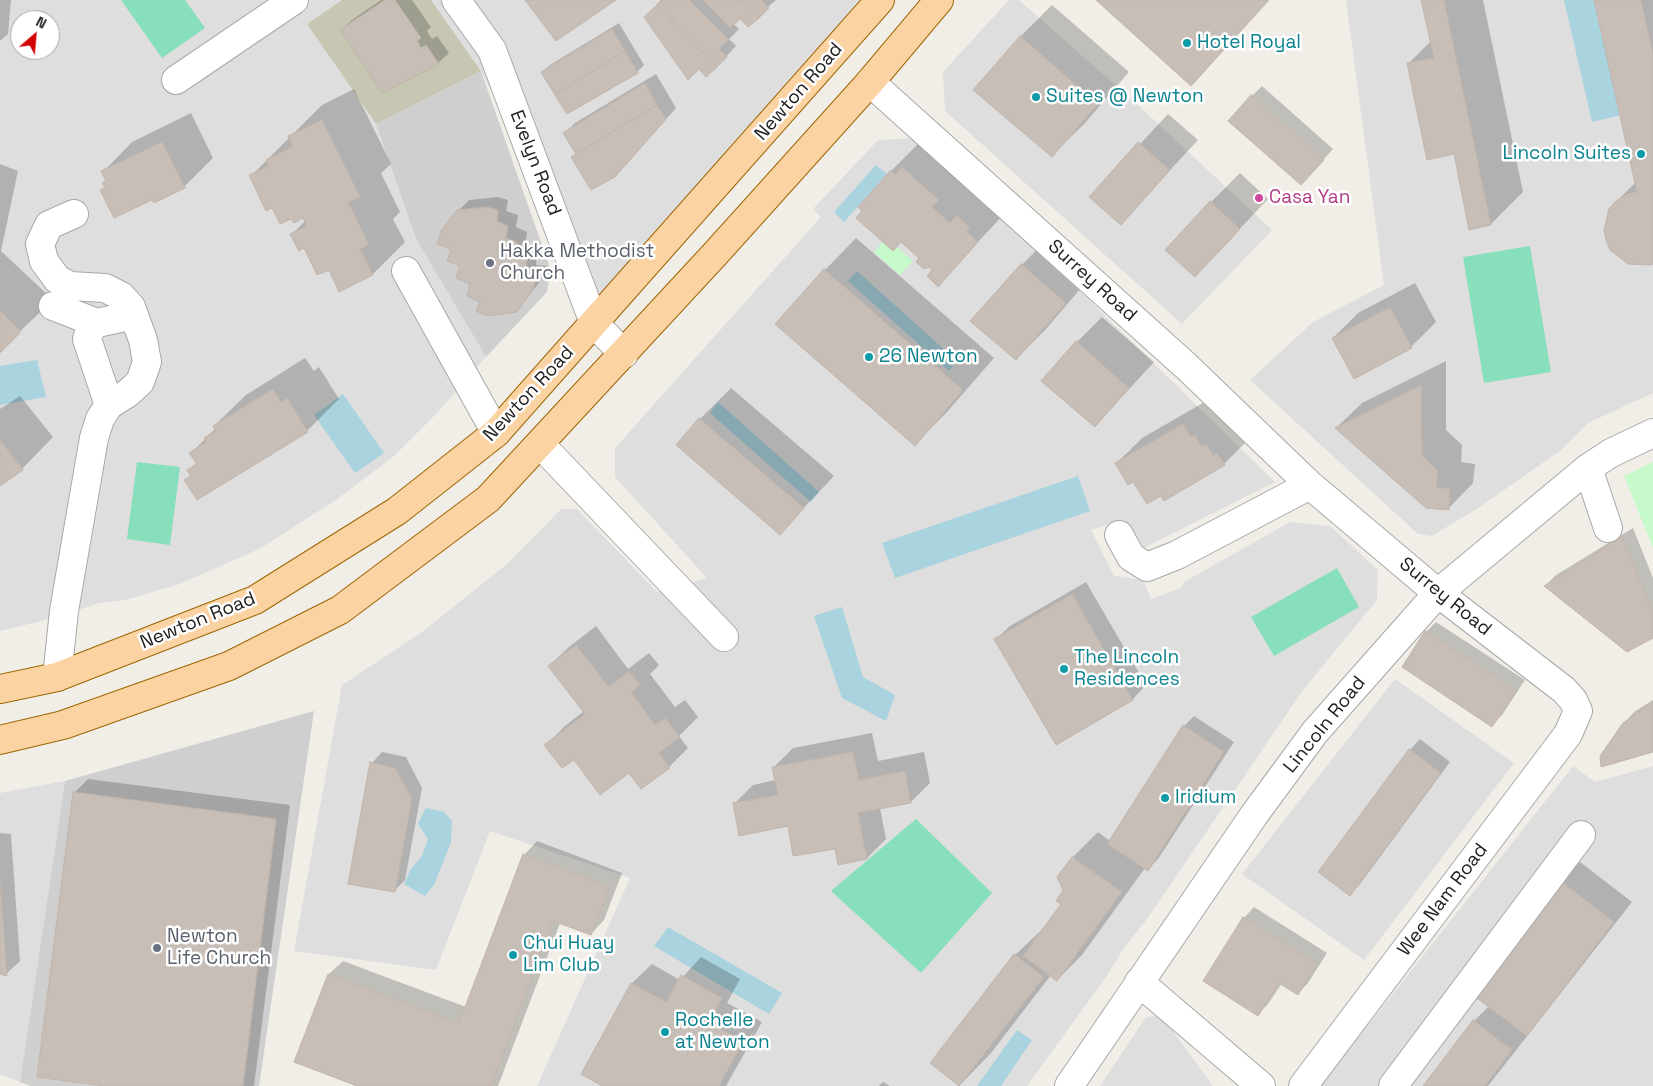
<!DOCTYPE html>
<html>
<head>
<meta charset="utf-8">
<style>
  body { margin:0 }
  #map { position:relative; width:1653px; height:1086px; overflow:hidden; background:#f1eee8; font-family:"Space Grotesk",sans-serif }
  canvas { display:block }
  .north { position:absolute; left:10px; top:10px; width:50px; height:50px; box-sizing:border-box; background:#fff; border:1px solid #a6a6a6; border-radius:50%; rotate:27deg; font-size:14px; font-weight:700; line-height:20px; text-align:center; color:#212121 }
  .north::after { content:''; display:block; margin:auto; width:18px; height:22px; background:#d10106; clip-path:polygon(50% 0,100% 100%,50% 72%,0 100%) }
</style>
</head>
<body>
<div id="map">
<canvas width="1653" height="1086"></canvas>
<div class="north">N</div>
</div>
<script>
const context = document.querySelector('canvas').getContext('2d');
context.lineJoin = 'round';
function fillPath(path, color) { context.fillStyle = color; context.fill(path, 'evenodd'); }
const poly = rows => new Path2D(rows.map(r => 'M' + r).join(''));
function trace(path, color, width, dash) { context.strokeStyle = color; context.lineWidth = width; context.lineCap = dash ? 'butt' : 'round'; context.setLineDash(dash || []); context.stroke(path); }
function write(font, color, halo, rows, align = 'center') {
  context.font = font + ' "Space Grotesk",sans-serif'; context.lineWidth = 5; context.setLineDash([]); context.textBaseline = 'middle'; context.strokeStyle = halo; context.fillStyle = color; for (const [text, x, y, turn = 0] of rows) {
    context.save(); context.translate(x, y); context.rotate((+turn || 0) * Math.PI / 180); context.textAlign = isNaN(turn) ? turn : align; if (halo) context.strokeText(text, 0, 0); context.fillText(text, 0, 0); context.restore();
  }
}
fillPath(poly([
  [0,0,342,0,307,24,376,124,416,239,486,357,438,412,393,457,336,500,259,549,180,584,125,600,99,603,58,617,0,631],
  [20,20,50,20,50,50,20,50],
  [431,0,868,0,603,302,481,71],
  [1009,0,1019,0,1138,105,1272,230,1182,324,945,111,943,72],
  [1346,0,1653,0,1653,393,1588,423,1560,451,1478,508,1432,536,1418,534,1250,380,1313,322,1384,285],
  [913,138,1090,301,1275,482,1144,548,1123,520,1091,530,1114,576,1143,580,1151,599,1181,588,1184,582,1290,522,1330,526,1378,570,1377,600,1303,690,1147,919,1124,948,1106,977,1027,1086,537,1086,630,878,490,831,436,970,294,951,342,685,422,632,507,564,561,509,577,509,657,592,707,578,615,477,615,448,821,217,813,209,878,140],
  [1395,679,1514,763,1364,960,1242,874],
  [1573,766,1595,782,1653,766,1653,1086,1320,1086],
  [65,781,20,1082,0,1074,0,793],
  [1162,1016,1213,1086,1100,1086,1146,1017]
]), '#dfdede');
fillPath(poly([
  [481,71,551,271,547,292,486,357,416,239,376,124],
  [314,711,259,1086,31,1086,20,1082,65,781]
]), '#cfcfcf');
fillPath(poly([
  [342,0,431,0,481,71,376,124,307,24]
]), '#c6c6b3');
fillPath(poly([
  [886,238,913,261,900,275,874,252],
  [1653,462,1653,548,1624,476]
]), '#c7faca');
fillPath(poly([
  [121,0,185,0,205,28,162,58],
  [1530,246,1551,372,1484,383,1463,257],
  [137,462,180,467,170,545,127,539],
  [1337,568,1359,607,1274,656,1251,617],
  [916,819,992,893,921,973,831,891]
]), '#87dfbb');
fillPath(poly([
  [1564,0,1594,0,1621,115,1592,122],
  [876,165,887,174,844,222,834,212],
  [857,271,957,361,949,371,848,281],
  [37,360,46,397,0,405,0,366],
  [343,394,384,453,355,473,314,415],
  [718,402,819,492,811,502,710,413],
  [1078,476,1090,511,895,578,882,543],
  [842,607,863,677,895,695,886,721,842,698,814,616],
  [426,808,444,812,452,821,451,842,434,885,425,896,404,884,411,869,422,856,428,839,418,824],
  [668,927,782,993,769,1014,654,946],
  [1017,1030,1032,1040,1001,1086,977,1086]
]), '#a9d3de');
fillPath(poly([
  [0,0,11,0,8,34,0,41],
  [381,0,412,0,431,27,427,31,432,39,437,36,449,53,438,63,341,30,352,20],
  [663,0,776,0,768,7,740,17,733,23,739,29,729,39,736,46,717,66],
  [1423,0,1483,0,1523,192,1491,224,1470,228,1454,153,1408,64,1431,41],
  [1596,0,1653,0,1653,262,1605,230,1606,219,1617,201,1636,182],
  [1052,5,1129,72,1084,124,1052,155,1020,37],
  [619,23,644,65,637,72,543,72,550,65],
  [656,74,676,108,625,165,573,157,576,153,565,133,575,123],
  [1262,86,1333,149,1311,173,1252,96],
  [354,89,391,164,381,173,400,212,393,219,405,242,373,274,340,290,330,268,292,234,306,220,304,216,292,217,273,207,251,176,322,105],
  [191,113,213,158,184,187,153,198,102,190,106,187,104,183,107,180,103,172,132,142],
  [1168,114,1198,140,1121,223,1091,197],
  [920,142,1006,212,938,285,934,270,921,258,891,171],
  [0,164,18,171,1,251,51,298,50,303,0,350],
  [1240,173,1268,199,1195,276,1211,202],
  [498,197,508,200,506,211,518,215,516,227,527,232,525,245,537,249,536,265,547,266,542,279,516,311,481,301,452,248,458,211,469,200],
  [1050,236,1094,273,1045,330,1016,359,1022,265],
  [856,238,994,358,947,412,915,444,825,270],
  [1415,283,1436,322,1411,347,1333,338,1358,313],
  [1102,317,1154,362,1095,426,1077,342],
  [305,358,314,371,319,367,339,399,307,431,186,480,191,474,189,470,197,462,191,453,216,428,214,426,246,395],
  [1446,361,1446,430,1462,445,1461,462,1475,464,1473,483,1448,509,1337,427,1362,403],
  [731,388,834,476,780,533,700,419],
  [20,396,53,437,22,469,0,483,0,409],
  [1208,400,1249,439,1224,464,1161,495,1134,480,1117,463,1142,438],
  [1633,528,1653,578,1653,637,1545,586,1556,575],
  [1086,582,1146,685,1133,699,1056,743,996,639,1010,626],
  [1436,622,1525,680,1502,715,1492,725,1426,632],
  [596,626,628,669,649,653,659,665,650,674,675,707,685,700,698,717,679,736,688,748,669,767,629,771,574,758,546,745,565,726,584,711,549,666,569,647],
  [1653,700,1653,751,1624,723,1634,712],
  [1194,716,1234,742,1158,859,1148,869,1145,868,1082,955,1057,980,1051,975,991,1053,960,1085,932,1063,1015,955,1048,924,1063,904,1065,890,1058,877,1073,857,1098,832,1110,841,1184,726],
  [872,733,878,761,924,752,930,783,911,802,880,808,886,839,867,858,734,804,753,785,776,780,774,767,793,748],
  [1420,739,1450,762,1360,884,1350,894,1320,872,1410,750],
  [382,752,406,757,422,788,405,880,395,890,372,763],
  [88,779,290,805,254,1086,114,1086,74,793],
  [0,833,11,834,20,961,6,974,0,973],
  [537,841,622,873,604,920,591,934,560,923,498,1086,360,1086,296,1061,329,974,343,961,466,1007,524,855],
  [1580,862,1632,902,1488,1086,1424,1086,1474,1021,1489,1006,1561,881],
  [1254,907,1327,953,1308,983,1298,993,1282,983,1268,1004,1258,1014,1244,918],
  [701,957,740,979,727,1003,762,1022,726,1086,605,1086,582,1073,632,983,652,964,680,980],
  [883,1082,890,1086,879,1086]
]), '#0003');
const building = poly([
  [385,0,395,0,421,38,417,41,421,48,426,45,439,64,382,93,340,30,385,0],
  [525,0,616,0,556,41,525,0],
  [661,0,689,0,729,40,719,49,727,57,717,67,657,5,661,0],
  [703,0,742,0,759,18,748,27,740,19,730,28,703,0],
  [742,0,761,0,769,8,759,18,742,0],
  [1096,0,1269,0,1191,86,1096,0],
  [1421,0,1444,0,1491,225,1469,230,1454,154,1427,160,1407,63,1434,58,1421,0],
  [1594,0,1641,0,1653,55,1653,264,1650,265,1628,264,1610,250,1606,240,1604,230,1609,209,1616,201,1627,194,1637,192,1594,0],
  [657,5,717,67,706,77,699,69,688,80,644,17,657,5],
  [612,29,625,51,555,95,541,72,612,29],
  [1020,36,1098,104,1052,157,973,90,1020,36],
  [625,51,638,73,567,114,555,95,625,51],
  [645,83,657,105,576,154,563,133,645,83],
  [1251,95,1324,160,1301,185,1228,121,1251,95],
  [657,105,666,119,615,177,591,190,571,157,657,105],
  [322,120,360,197,348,202,369,245,360,249,373,275,339,292,329,270,317,275,304,248,299,251,290,234,307,226,303,218,294,223,291,219,280,224,272,208,266,211,249,175,268,166,266,160,293,146,288,136,322,120],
  [162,142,185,188,154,203,152,200,114,218,100,190,105,188,102,183,106,181,101,171,162,142],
  [1138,142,1170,170,1121,225,1089,197,1138,142],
  [902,167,939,200,932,207,950,223,957,216,970,228,967,232,978,242,938,287,927,276,932,270,929,267,924,269,916,262,919,258,901,242,893,251,856,218,862,211,858,207,891,170,895,175,902,167],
  [1210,201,1240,229,1195,277,1165,250,1210,201],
  [487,207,498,210,497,221,508,226,506,238,517,242,515,255,527,259,526,275,538,276,532,291,517,312,487,316,476,311,480,302,467,296,470,284,456,278,460,266,447,261,451,249,437,244,441,231,457,210,487,207],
  [1021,264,1066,303,1016,360,970,321,1021,264],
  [824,269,963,390,915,446,775,324,824,269],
  [1390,307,1412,348,1354,379,1332,338,1390,307],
  [0,311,20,330,20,333,0,353,0,311],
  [1076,341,1129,388,1095,427,1041,381,1076,341],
  [1421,385,1422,455,1438,471,1436,487,1450,489,1449,510,1426,508,1335,428,1421,385],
  [273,389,281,402,287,398,308,432,197,500,184,480,191,476,187,470,197,464,189,453,206,442,204,438,216,431,213,426,273,389],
  [699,418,804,508,780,535,676,445,699,418],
  [1183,424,1191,437,1195,435,1201,446,1206,444,1213,455,1217,453,1225,465,1164,501,1161,496,1147,504,1133,482,1128,485,1115,463,1183,424],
  [0,440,23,470,0,486,0,440],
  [1622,537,1653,613,1653,638,1627,652,1544,586,1622,537],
  [1072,594,1133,700,1056,745,994,639,1072,594],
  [1425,631,1516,691,1492,727,1402,667,1425,631],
  [576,645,609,687,629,671,640,685,631,692,655,725,665,718,680,737,659,753,670,768,641,789,629,773,600,795,574,760,562,768,544,745,585,714,548,666,576,645],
  [1653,702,1653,752,1601,767,1600,756,1623,723,1653,702],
  [1183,725,1224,752,1148,871,1107,844,1183,725],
  [1409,749,1441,773,1350,896,1318,872,1409,749],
  [853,752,859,780,905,771,911,803,858,813,867,859,838,865,835,849,793,856,788,826,739,836,733,803,778,795,772,767,853,752],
  [370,762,395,768,412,799,395,892,348,884,370,762],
  [73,792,276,819,243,1086,104,1086,37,1077,73,792],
  [523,854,610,887,591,935,553,921,491,1086,357,1086,294,1062,328,974,459,1023,523,854],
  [1072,857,1122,892,1057,981,1023,956,1061,904,1056,901,1063,890,1057,877,1072,857],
  [1560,880,1614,922,1527,1036,1473,995,1560,880],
  [0,882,7,976,0,974,0,882],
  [1243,917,1317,964,1298,995,1279,983,1258,1016,1203,981,1243,917],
  [1014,954,1044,977,959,1086,930,1063,1014,954],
  [681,975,722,998,709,1022,743,1042,719,1086,602,1086,581,1074,631,983,666,1002,681,975],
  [1473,1020,1512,1050,1485,1086,1423,1086,1473,1020]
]);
fillPath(building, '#c6beb7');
trace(building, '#c3b5aa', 1);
const minor = poly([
  [456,0,492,50,594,323,624,354],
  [176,80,294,0],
  [870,82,1186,366,1310,485,1433,589,1564,690,1573,700,1578,711,1568,734,1303,1086],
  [406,271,496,433],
  [53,306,97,323],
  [109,405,87,339,91,327,97,323,134,315],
  [540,444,724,637],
  [1588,468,1608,528],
  [1119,535,1131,557,1147,567,1177,555,1310,485],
  [57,677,64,611,94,438,100,419,109,405,128,393,140,382,147,362,143,340,131,307,121,296,105,288,70,286,57,279,44,261,40,244,49,225,74,214],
  [1139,982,1261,1086],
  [1069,1086,1254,815,1315,732,1438,593,1588,468,1611,453,1653,433],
  [1393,1086,1581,835]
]);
const major = poly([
  [0,689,57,677,255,600,397,511,496,433,880,0],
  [0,740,63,725,229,666,340,610,488,499,716,253,870,82,939,0]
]);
trace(minor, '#a8a8a8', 30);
trace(major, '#9d6601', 30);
trace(minor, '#fff', 28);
trace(major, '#fbd3a3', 28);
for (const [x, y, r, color] of [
  [1187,43,5,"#0f9aa8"],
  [1036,97,5,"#0f9aa8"],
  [1641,154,5,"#0f9aa8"],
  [1259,198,5,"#d1479c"],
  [490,263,5,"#6b7280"],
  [869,357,5,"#0f9aa8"],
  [1064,669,5,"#0f9aa8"],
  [1165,798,5,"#0f9aa8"],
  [157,948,5,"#6b7280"],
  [513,955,5,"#0f9aa8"],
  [665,1032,5,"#0f9aa8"]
]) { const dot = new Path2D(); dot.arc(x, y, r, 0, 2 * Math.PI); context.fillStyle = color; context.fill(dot); trace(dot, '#fff', 2); }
write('19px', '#0d838f', '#fff', [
  ["Hotel Royal",1197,43],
  ["Suites @ Newton",1046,97],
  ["Lincoln Suites",1631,154,"right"],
  ["26 Newton",879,357],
  ["The Lincoln",1074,658],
  ["Residences",1074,680],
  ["Iridium",1175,798],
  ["Chui Huay",523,944],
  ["Lim Club",523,966],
  ["Rochelle",675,1021],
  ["at Newton",675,1043]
], 'left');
write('19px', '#212121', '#fff', [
  ["Newton Road",799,92,-49],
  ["Evelyn Road",535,163,69],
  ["Surrey Road",1092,281,42],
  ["Newton Road",529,394,-47],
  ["Surrey Road",1445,597,39],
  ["Newton Road",198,621,-22],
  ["Lincoln Road",1325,725,-51],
  ["Wee Nam Road",1443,900,-53]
]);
write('19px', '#b23c85', '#fff', [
  ["Casa Yan",1269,198]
], 'left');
write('19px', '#5b616d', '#fff', [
  ["Hakka Methodist",500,252],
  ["Church",500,274],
  ["Newton",167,937],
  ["Life Church",167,959]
], 'left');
</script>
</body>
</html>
